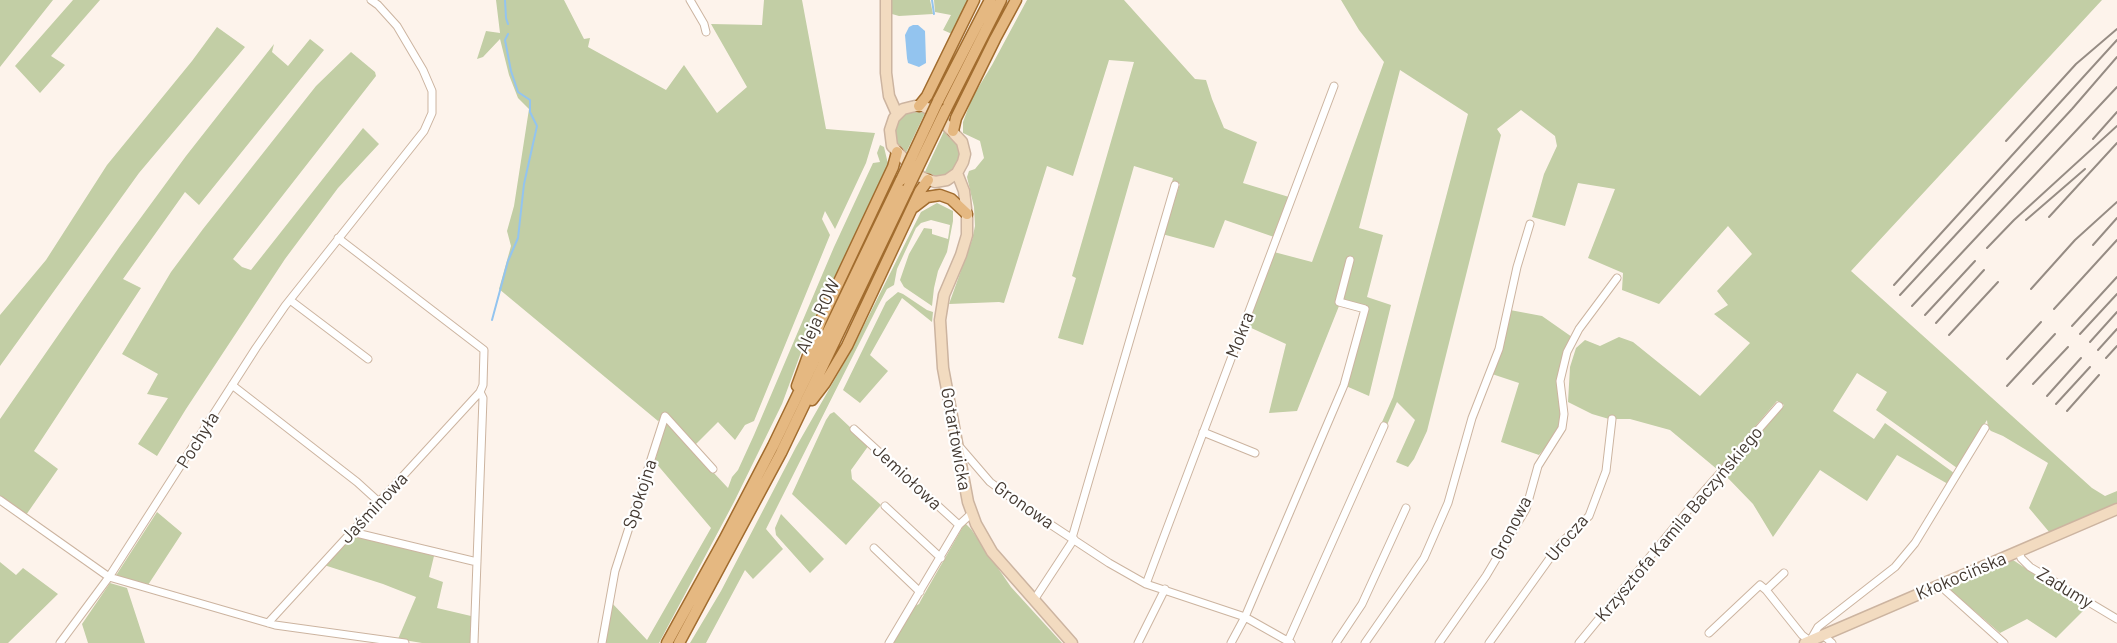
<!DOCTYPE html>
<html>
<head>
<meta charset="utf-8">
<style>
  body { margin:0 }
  canvas { display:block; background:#fdf3eb }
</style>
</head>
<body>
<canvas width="2117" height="643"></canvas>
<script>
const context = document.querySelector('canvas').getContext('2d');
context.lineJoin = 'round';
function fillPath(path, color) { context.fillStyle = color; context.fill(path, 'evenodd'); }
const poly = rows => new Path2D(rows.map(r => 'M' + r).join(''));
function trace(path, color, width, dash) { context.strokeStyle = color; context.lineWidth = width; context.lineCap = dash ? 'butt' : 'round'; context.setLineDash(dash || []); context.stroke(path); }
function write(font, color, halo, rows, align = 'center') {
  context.font = font + ' Barlow,sans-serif'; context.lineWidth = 4.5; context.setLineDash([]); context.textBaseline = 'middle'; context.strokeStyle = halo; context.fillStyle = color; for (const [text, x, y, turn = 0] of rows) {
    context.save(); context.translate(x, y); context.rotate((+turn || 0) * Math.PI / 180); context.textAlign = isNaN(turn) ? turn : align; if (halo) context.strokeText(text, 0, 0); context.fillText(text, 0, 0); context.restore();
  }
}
fillPath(poly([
  [0,0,53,0,0,67],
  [73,0,100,0,51,56,65,65,40,93,15,66],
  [496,0,564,0,584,39,590,38,588,47,666,90,684,65,717,113,747,87,711,24,762,25,764,0,802,0,826,129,875,133,866,163,835,229,825,211,822,219,830,235,754,421,745,425,735,440,718,422,694,446,667,414,658,421,499,289,511,246,507,231,514,206,529,109,518,98,509,75,500,39,483,57,477,59,486,31,500,33],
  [890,0,930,0,933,14,899,16,892,14],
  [934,0,968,0,952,34,943,30,951,15,935,12],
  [1027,0,1124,0,1195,79,1206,80,1212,99,1224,128,1257,142,1243,183,1289,197,1274,237,1225,220,1214,248,1162,234,1180,184,1172,182,1173,178,1134,166,1083,345,1058,338,1076,278,1072,276,1134,62,1109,60,1073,176,1047,166,1004,303,999,302,949,304,972,240,975,226,974,207,967,177,969,171,975,169,984,158,980,141,963,133,963,122,972,98,992,65],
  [1341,0,2102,0,1851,271,2092,488,2105,496,2117,491,2117,505,2050,533,2029,508,2048,463,2003,436,1991,431,1988,428,1987,420,1957,468,1876,410,1887,392,1857,373,1833,411,1874,439,1885,423,1954,473,1948,484,1897,455,1867,501,1820,470,1773,537,1753,504,1724,474,1784,405,1777,401,1718,470,1670,430,1630,419,1609,419,1592,414,1568,402,1570,367,1576,348,1585,340,1600,346,1619,337,1633,342,1700,396,1750,343,1714,314,1728,305,1717,291,1752,254,1728,226,1659,304,1622,290,1623,273,1588,258,1615,189,1578,183,1565,226,1532,217,1544,174,1557,146,1555,136,1521,110,1497,129,1501,135,1427,431,1414,459,1408,467,1396,462,1415,420,1397,402,1387,425,1382,422,1393,397,1468,114,1400,70,1359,228,1383,235,1367,297,1391,305,1369,396,1346,386,1367,307,1343,300,1354,258,1349,257,1341,286,1343,288,1339,306,1297,411,1269,413,1286,344,1247,326,1274,252,1312,262,1384,62,1359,30],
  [217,27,245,47,139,173,0,366,0,315,46,260,107,165,192,61],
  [310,39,324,50,199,205,185,192,123,279,141,288,34,451,58,469,26,515,0,496,0,419,120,246,186,156,274,44,272,52,288,66],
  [351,52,375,72,376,76,233,259,242,267,251,270,363,128,379,144,338,188,285,259,186,409,157,456,138,444,168,398,147,394,158,374,122,354,171,272,203,229,316,86],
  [912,110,926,111,905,155,896,143,894,130,903,115],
  [945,129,957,142,960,157,958,165,951,173,942,177,937,177,924,174],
  [880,145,884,147,889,168,803,347,782,404,734,502,659,643,603,643,611,602,647,640,711,528,655,462,664,425,668,424,728,488,732,477,738,470,754,435,834,247,866,178,873,163,880,162,877,153],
  [937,203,953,211,953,221,947,252,938,271,934,288,932,306,904,287,900,280,909,254,924,228,932,229,932,234,948,239,950,225,931,220,921,223,916,228,897,269,894,285,887,289,879,304,766,529,783,549,753,579,745,570,706,643,690,643,721,591,796,447,851,351,921,212],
  [898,292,903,294,927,310,933,312,932,322,902,298,870,355,888,371,860,403,843,390,886,302],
  [1510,310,1542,316,1572,337,1558,384,1562,414,1559,428,1554,437,1539,455,1501,442,1519,383,1492,374],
  [834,412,869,445,851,470,852,479,881,505,846,545,792,494,826,420,830,414],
  [157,512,182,533,148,585,115,577],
  [781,514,824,559,810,573,776,535,775,528],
  [965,523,971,529,1011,587,1062,643,891,643,913,607,919,604,921,600],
  [352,533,434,556,429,577,443,582,437,608,471,616,472,643,422,643,398,639,416,597,383,584,324,565],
  [2013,560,2086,608,2056,638,2027,619,2000,633,1949,589],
  [0,562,16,575,23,568,58,594,8,643,0,643],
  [110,583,127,588,145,643,88,643,82,624]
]), '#c2cea5');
fillPath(poly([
  [913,25,918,25,925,31,926,63,919,67,908,63,907,58,905,35,909,27]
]), '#93c4ef');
trace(poly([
  [505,0,506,18,508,24],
  [932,0,934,14],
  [492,320,508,261,518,238,524,184,537,126,530,112,530,100,518,92,511,71,505,40,508,34]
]), '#93c4ef', 2);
const street = poly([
  [690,0,704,24,706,32],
  [290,300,368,359],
  [232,385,357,482,379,502],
  [854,429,959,525],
  [1203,432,1255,453],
  [959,446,990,482,1021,505,1109,563,1146,584,1245,617,1291,643],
  [0,500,109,577,275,625,405,643],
  [885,506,941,558],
  [352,532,477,562],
  [1072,538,1175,185],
  [874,548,920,592],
  [2019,551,2021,558,2030,567,2117,619],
  [1784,573,1766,590,1802,635,1810,641,1818,627,1895,567,1915,543,1985,428],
  [1146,584,1334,86],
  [1942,584,1946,591,2004,643],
  [1034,600,1074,539],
  [268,623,480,392,483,385,484,350,338,238],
  [1709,633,1760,585,1766,590],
  [1823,635,1832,643],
  [1288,641,1384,426],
  [60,643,109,577,256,348,285,306,424,131,432,113,432,91,423,70,397,26,378,5,371,0],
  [474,643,483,398,480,392],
  [602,643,615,571,665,416,713,469],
  [889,643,959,525,972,513],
  [1138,643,1165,589],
  [1231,643,1245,617,1344,385,1365,309,1339,302,1350,260],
  [1336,643,1362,604,1406,508],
  [1365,643,1424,558,1448,503,1472,418,1499,349,1517,267,1530,224],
  [1439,643,1486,576,1526,509,1538,466,1562,428,1564,414,1560,381,1567,352,1579,329,1617,278],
  [1489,643,1560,544,1589,516,1606,471,1612,419],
  [1579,643,1699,497,1779,406]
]);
const secondary = poly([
  [886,0,886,73,889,96,897,114],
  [915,106,923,106,934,112,962,142,965,154,963,162,957,173,947,180,935,182,921,177,892,146,890,130,894,118,903,109,915,106],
  [957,173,964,191,967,217,967,235,961,255,944,295,940,320,943,368,968,502,976,524,992,552,1072,643],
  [1805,643,2117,509]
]);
const primary = poly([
  [938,101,990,0],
  [919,106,927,96,974,0],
  [946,109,1001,0],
  [953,131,956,118,995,39,1016,0],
  [914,207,927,197,940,195,951,199,967,214],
  [797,386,821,320,893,167,897,152],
  [812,400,825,383,847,346,920,191,928,180],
  [667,643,724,540,773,446,901,180],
  [679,643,781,453,908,188]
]);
trace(street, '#ccb4a0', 9);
trace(secondary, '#ccb4a0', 13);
trace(primary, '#a16c2e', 13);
trace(street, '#fff', 7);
trace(secondary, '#f2dbc0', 10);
trace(primary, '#e5b881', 10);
trace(poly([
  [2093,139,2117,112],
  [2006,141,2076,64,2117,29],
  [2049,217,2117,143],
  [2026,220,2085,169],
  [2093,245,2117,218],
  [1987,248,2014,220,2117,126],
  [1894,285,2117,40],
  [2031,289,2075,240,2117,202],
  [1900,295,2072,109,2117,57],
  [1912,306,2117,87],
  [2054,309,2117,240],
  [1925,315,1975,261],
  [1936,323,1984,270],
  [2072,326,2117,277],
  [2080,334,2117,294],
  [1949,335,1998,282],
  [2090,342,2117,312],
  [2098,350,2117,329],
  [2106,358,2117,346],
  [2007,359,2041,322],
  [2033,384,2068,347],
  [2007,386,2055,334],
  [2047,396,2081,358],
  [2056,404,2090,367],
  [2067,411,2099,375]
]), '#968c84', 2);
const primaryBridge = poly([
  [901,180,938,101],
  [908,188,946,109]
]);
trace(primaryBridge, '#a16c2e', 13, []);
trace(primaryBridge, '#e5b881', 10);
write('18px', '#433931', '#fff', [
  ["Aleja ROW",818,316,-65],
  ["Mokra",1240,335,-69],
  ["Gotartowicka",956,439,80],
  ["Pochyła",198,440,-58],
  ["Jemiołowa",907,477,43],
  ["Spokojna",640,494,-72],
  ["Gronowa",1024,505,35],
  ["Jaśminowa",374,508,-47],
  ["Krzysztofa Kamila Baczyńskiego",1679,524,-50],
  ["Gronowa",1511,528,-63],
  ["Urocza",1567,538,-50],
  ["Kłokocińska",1961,576,-23],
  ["Zadumy",2065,588,31]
]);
</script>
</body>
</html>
